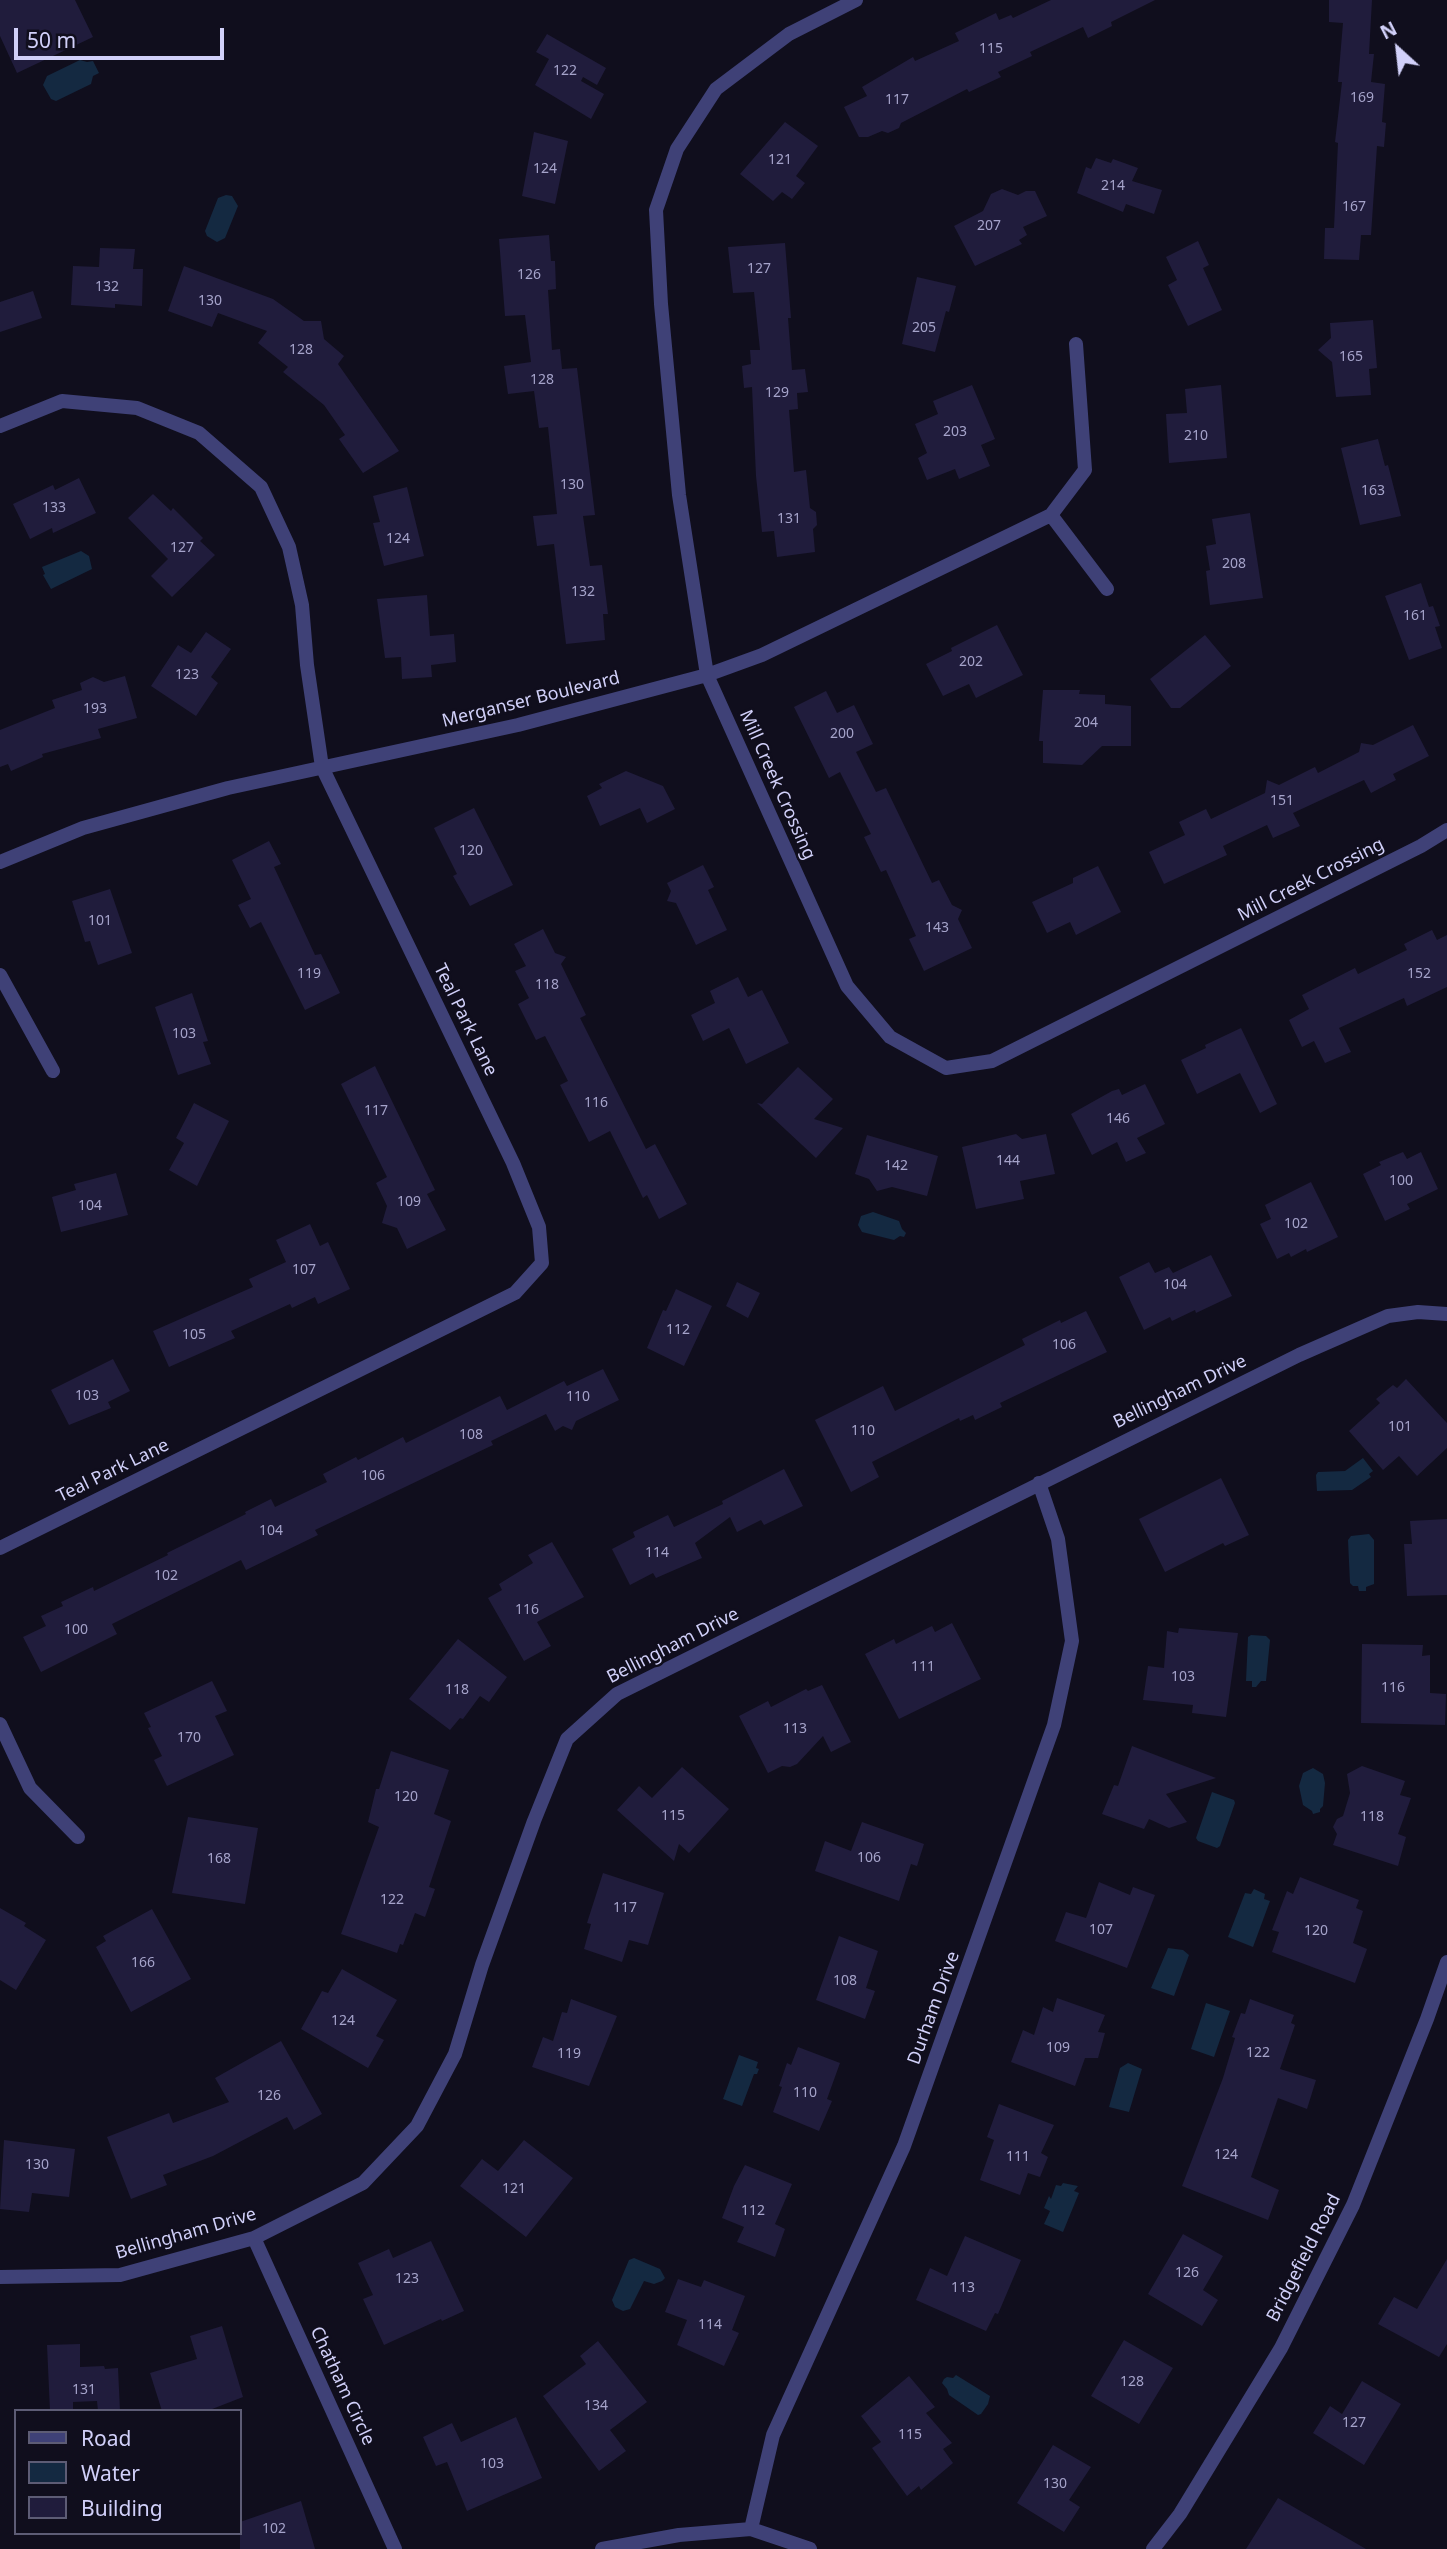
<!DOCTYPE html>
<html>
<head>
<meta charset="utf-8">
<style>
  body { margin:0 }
  #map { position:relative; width:1447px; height:2549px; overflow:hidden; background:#100e1d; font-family:"Noto Sans",sans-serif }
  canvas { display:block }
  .legend { position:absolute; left:14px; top:2409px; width:228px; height:126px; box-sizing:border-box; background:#100e1d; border:2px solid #5d5c75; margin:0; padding:9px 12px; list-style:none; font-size:21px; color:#d1d0f9 }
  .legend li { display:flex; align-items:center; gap:14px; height:35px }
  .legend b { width:35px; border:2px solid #5d5c75 }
  .north { position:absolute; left:1363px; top:14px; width:70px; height:70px; -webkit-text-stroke:5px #100e1d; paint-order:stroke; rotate:333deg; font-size:19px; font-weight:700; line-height:28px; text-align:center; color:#d1d0f9 }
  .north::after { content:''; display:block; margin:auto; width:24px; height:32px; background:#d1d0f9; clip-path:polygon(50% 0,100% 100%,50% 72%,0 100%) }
  .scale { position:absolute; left:14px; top:28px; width:210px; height:32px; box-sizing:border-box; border:4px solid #d1d0f9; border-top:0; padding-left:9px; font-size:21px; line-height:24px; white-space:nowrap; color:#d1d0f9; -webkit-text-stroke:5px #100e1d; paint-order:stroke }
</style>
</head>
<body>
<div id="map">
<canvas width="1447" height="2549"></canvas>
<ul class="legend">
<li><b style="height:9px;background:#3f4177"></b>Road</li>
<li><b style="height:19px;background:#142941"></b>Water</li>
<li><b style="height:19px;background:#201c3c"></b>Building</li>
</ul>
<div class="north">N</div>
<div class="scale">50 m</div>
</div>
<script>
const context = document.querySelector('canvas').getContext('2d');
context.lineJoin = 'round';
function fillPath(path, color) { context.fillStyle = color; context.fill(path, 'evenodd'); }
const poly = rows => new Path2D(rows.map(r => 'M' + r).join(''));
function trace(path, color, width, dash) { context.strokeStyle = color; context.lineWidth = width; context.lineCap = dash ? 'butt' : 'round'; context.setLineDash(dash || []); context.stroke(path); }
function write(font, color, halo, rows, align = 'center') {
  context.font = font + ' "Noto Sans",sans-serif'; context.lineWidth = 5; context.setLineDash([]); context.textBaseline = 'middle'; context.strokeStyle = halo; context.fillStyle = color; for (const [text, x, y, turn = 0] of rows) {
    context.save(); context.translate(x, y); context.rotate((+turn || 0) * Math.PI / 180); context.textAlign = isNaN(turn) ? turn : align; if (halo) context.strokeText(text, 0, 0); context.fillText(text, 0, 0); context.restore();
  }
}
fillPath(poly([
  [80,60,87,62,93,61,99,73,93,76,91,84,56,101,51,99,43,85,47,76],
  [226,195,232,196,238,206,225,238,217,242,207,236,205,231,218,198],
  [81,551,89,556,92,569,51,589,43,575,45,574,42,567],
  [873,1212,899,1221,902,1229,906,1233,904,1237,900,1236,894,1240,862,1232,858,1225,861,1216],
  [1363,1458,1373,1471,1369,1474,1371,1477,1352,1490,1317,1491,1316,1475,1318,1472,1345,1471],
  [1369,1534,1374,1540,1374,1584,1366,1587,1366,1591,1359,1591,1358,1586,1353,1586,1350,1583,1348,1540,1351,1536],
  [1251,1635,1266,1636,1270,1640,1266,1681,1261,1681,1256,1687,1252,1687,1252,1681,1246,1681,1248,1637],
  [1313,1768,1323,1774,1325,1783,1323,1806,1320,1809,1320,1812,1313,1814,1312,1811,1303,1805,1299,1786,1303,1773],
  [1212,1792,1234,1800,1235,1803,1220,1846,1217,1848,1198,1841,1196,1838],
  [1254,1889,1265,1894,1264,1899,1270,1901,1253,1947,1228,1937,1245,1893,1251,1894],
  [1168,1948,1183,1950,1189,1955,1174,1996,1151,1988],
  [1206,2003,1230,2011,1214,2057,1191,2049],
  [739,2055,758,2062,756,2068,759,2069,757,2074,754,2074,742,2106,723,2099],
  [1128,2063,1142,2069,1129,2112,1109,2107,1120,2068],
  [1063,2183,1078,2186,1074,2191,1079,2193,1063,2232,1044,2224,1050,2211,1044,2208,1049,2196,1051,2199,1056,2185,1061,2186],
  [634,2258,660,2269,665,2278,662,2281,654,2284,644,2281,630,2309,623,2311,615,2307,612,2300,629,2260],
  [956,2375,990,2396,988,2404,981,2414,978,2415,949,2395,947,2389,942,2383,944,2379,947,2377,953,2378]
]), '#142941');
fillPath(poly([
  [0,0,75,0,93,37,17,73,0,36],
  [1051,0,1155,0,1111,22,1112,26,1088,38,1083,27,1030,52,1032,56,998,72,1001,77,969,92,967,89,901,123,899,128,888,133,882,131,868,137,859,137,844,107,867,96,862,87,913,57,915,61,959,41,955,33,996,13,999,20,1011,15,1013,18],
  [1329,0,1372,0,1369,54,1374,54,1371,82,1385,84,1382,122,1386,123,1384,147,1377,146,1371,235,1361,235,1359,260,1324,259,1325,228,1334,228,1338,143,1335,142,1342,82,1338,82,1343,23,1329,22],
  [547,34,606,68,597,85,583,77,581,81,604,94,591,119,535,85,549,59,536,52],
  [785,122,818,146,796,176,805,183,792,199,782,192,773,201,740,174],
  [534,132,568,141,555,204,522,196],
  [1096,158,1111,163,1113,159,1138,168,1132,181,1162,190,1154,214,1126,204,1123,212,1077,193,1086,167,1091,169],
  [1002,189,1018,195,1026,191,1035,191,1047,216,1023,227,1027,235,1019,240,1022,244,975,266,954,226,983,211,991,194],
  [549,235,551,261,555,261,556,289,548,290,552,350,560,349,562,369,577,368,595,515,583,516,590,566,602,565,608,614,603,614,605,640,566,644,554,544,537,546,533,516,557,514,548,427,539,428,534,391,508,394,504,366,531,362,525,315,505,316,499,239],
  [1198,241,1209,265,1203,268,1222,310,1188,326,1168,285,1177,280,1166,257],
  [785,243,791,318,788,318,792,370,805,369,808,392,797,393,798,409,789,410,794,472,806,470,810,508,816,512,817,525,813,529,815,552,777,557,774,531,762,532,756,476,752,387,744,388,742,366,751,364,750,350,760,350,754,292,733,293,728,247],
  [100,248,135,249,133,269,143,269,142,306,115,304,115,308,71,305,73,266,99,267],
  [184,266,273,299,304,321,321,321,324,339,344,356,338,364,399,451,363,473,339,439,345,435,324,405,283,372,288,367,258,343,267,331,218,313,212,327,168,311],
  [917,277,956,286,949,312,946,311,935,352,902,344],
  [33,291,42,318,0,332,0,302],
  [1373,320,1377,368,1369,369,1371,395,1336,397,1332,362,1318,350,1331,338,1330,323],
  [972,385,995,439,981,445,990,466,959,479,955,469,927,480,918,458,927,453,915,424,938,414,933,401],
  [1221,385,1227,458,1169,463,1166,414,1187,413,1185,389],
  [1378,439,1385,466,1388,465,1401,516,1360,525,1341,448],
  [79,478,96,513,53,533,52,528,30,539,13,504,53,485,55,490],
  [407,487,424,556,384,566,373,523,380,522,373,496],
  [153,494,171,511,173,508,203,538,200,541,215,555,172,597,151,576,168,559,128,518],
  [1250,513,1263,598,1210,605,1206,571,1210,570,1206,546,1216,544,1212,519],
  [1421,583,1429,607,1433,606,1440,626,1435,627,1442,648,1409,660,1385,596],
  [427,595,430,636,454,634,456,662,431,665,432,677,402,679,401,657,385,658,377,599],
  [997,625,1023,675,976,698,969,684,943,696,926,664,952,651,951,648],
  [206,632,231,649,211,677,218,683,196,716,151,686,178,645,191,653],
  [1205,635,1231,666,1180,708,1171,708,1150,679],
  [125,676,137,718,98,729,101,738,42,754,43,757,11,771,8,764,0,767,0,730,55,708,52,700,82,690,80,683,93,677,104,682],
  [1043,690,1080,690,1079,694,1105,695,1105,704,1131,706,1131,746,1102,746,1082,765,1043,763,1043,741,1039,741],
  [826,691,837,713,854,705,873,744,856,752,876,792,886,788,932,883,939,880,952,905,962,910,958,919,972,948,924,971,909,939,916,936,886,870,881,872,864,837,871,834,840,772,829,778,794,707],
  [1413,725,1429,756,1393,774,1396,780,1371,793,1364,780,1293,813,1300,826,1273,838,1267,825,1223,846,1227,855,1164,884,1149,852,1185,835,1179,822,1206,809,1211,819,1265,793,1267,780,1279,785,1315,767,1318,773,1359,752,1361,743,1373,745],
  [626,771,663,786,675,809,647,823,640,808,600,826,587,796,602,788,599,784],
  [474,808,513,885,470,906,453,876,457,874,434,828],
  [269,841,281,864,274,867,315,955,321,954,340,993,305,1010,261,922,250,928,238,905,251,899,232,860],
  [703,865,714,887,708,890,727,930,696,945,676,903,667,901,671,891,667,883],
  [1098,866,1121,912,1076,935,1070,922,1047,933,1032,902,1073,883,1073,878],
  [110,889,132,953,98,965,90,941,85,942,72,901],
  [543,929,555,953,566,957,561,964,586,1015,580,1018,646,1149,655,1144,687,1204,659,1219,647,1195,643,1198,610,1131,589,1142,560,1085,568,1081,545,1036,536,1040,518,1004,529,998,515,971,526,966,514,944],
  [1432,930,1437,940,1447,935,1447,987,1407,1006,1404,998,1339,1028,1351,1052,1325,1063,1314,1041,1302,1047,1289,1020,1309,1009,1302,995,1355,968,1358,974,1407,950,1404,944],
  [738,977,748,997,762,990,789,1043,746,1064,729,1028,703,1041,691,1015,715,1003,710,991],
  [192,993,208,1041,203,1042,211,1064,178,1075,155,1007],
  [1241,1028,1277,1104,1260,1113,1240,1073,1197,1094,1181,1060,1206,1048,1205,1045],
  [375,1066,435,1190,427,1194,446,1230,407,1249,397,1228,382,1223,387,1206,376,1183,387,1177,341,1084],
  [798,1067,833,1099,814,1119,843,1128,816,1158,757,1103,762,1104],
  [1145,1084,1165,1124,1137,1138,1146,1153,1126,1162,1117,1142,1092,1155,1071,1114,1112,1091,1119,1089,1122,1095],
  [194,1103,229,1121,197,1186,169,1170,184,1143,176,1138],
  [1016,1134,1022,1139,1046,1134,1055,1174,1020,1181,1024,1199,976,1209,962,1147],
  [867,1135,938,1156,927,1196,892,1187,877,1191,869,1179,855,1174],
  [1403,1152,1407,1159,1421,1152,1438,1189,1407,1204,1410,1209,1385,1221,1363,1174,1381,1165,1379,1162],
  [116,1173,128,1215,61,1232,52,1197,76,1190,74,1184],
  [1311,1182,1338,1237,1307,1252,1306,1249,1291,1257,1289,1253,1277,1259,1260,1224,1271,1219,1265,1205],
  [310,1224,320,1246,328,1242,350,1289,318,1304,315,1297,292,1308,290,1304,231,1331,235,1338,169,1367,153,1331,253,1287,249,1279,286,1262,276,1240],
  [1211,1255,1232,1296,1196,1313,1195,1310,1172,1321,1170,1317,1144,1330,1119,1277,1149,1262,1155,1273,1169,1267,1173,1273],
  [737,1282,760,1293,748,1318,726,1306],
  [676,1289,712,1306,684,1366,647,1348,663,1310,666,1311],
  [1086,1311,1107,1352,1000,1403,1002,1407,975,1420,973,1415,960,1421,959,1418,872,1462,879,1477,851,1492,815,1420,883,1386,895,1411,1025,1345,1022,1339,1060,1320,1061,1323],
  [113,1359,130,1391,108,1402,111,1408,69,1425,51,1390],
  [603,1369,619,1400,576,1421,572,1430,563,1426,555,1431,546,1414,491,1441,493,1445,315,1530,318,1535,246,1570,241,1560,112,1624,117,1634,41,1672,23,1637,46,1626,41,1616,63,1606,61,1602,93,1587,94,1591,168,1555,167,1553,246,1514,245,1512,271,1499,275,1507,327,1482,323,1474,356,1457,358,1460,403,1437,406,1443,500,1396,507,1410,564,1381,567,1386],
  [1406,1379,1447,1423,1447,1448,1417,1476,1399,1456,1383,1470,1349,1431,1380,1403,1376,1399,1393,1385,1397,1388],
  [784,1469,803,1506,764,1525,761,1520,737,1532,730,1517,695,1543,702,1558,656,1578,653,1573,630,1585,612,1549,635,1537,633,1532,668,1515,674,1527,723,1504,722,1501],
  [1221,1478,1249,1535,1225,1546,1223,1543,1165,1572,1139,1519],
  [1447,1519,1447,1595,1407,1596,1404,1544,1412,1544,1410,1521],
  [552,1542,584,1597,537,1622,551,1646,524,1661,488,1598,502,1590,499,1584,533,1563,528,1555],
  [952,1623,981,1679,899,1719,865,1654,894,1639,896,1644,932,1626,935,1632],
  [1179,1628,1238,1633,1226,1717,1192,1713,1193,1705,1143,1700,1148,1666,1164,1668,1167,1631,1178,1633],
  [458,1639,507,1677,489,1702,480,1696,463,1719,460,1718,450,1730,409,1699],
  [1362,1644,1423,1645,1422,1656,1430,1655,1430,1693,1446,1694,1445,1725,1361,1723],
  [212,1681,227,1711,215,1716,234,1755,167,1786,154,1760,162,1756,148,1728,151,1727,144,1713],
  [822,1685,851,1742,831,1752,823,1736,797,1764,790,1767,782,1766,768,1773,739,1716,768,1701,771,1707,806,1689,808,1691],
  [1132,1746,1216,1778,1166,1794,1187,1822,1169,1828,1149,1819,1144,1829,1102,1814,1114,1785,1118,1786],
  [391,1751,449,1770,434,1814,451,1821,429,1887,435,1889,425,1917,415,1913,403,1945,400,1944,397,1953,341,1934,379,1827,368,1822,376,1789,379,1789],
  [1362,1766,1405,1781,1400,1795,1411,1798,1398,1834,1406,1837,1398,1866,1333,1845,1337,1834,1333,1827,1337,1819,1343,1816,1350,1793,1347,1774],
  [682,1767,729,1809,689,1853,679,1844,674,1861,617,1810,639,1786,652,1798],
  [188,1817,258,1828,245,1904,172,1893],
  [862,1822,924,1844,917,1866,911,1864,899,1901,815,1871,825,1841,851,1851],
  [603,1873,664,1893,648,1945,629,1940,622,1962,584,1949,591,1924,587,1923],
  [1300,1877,1359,1900,1356,1908,1363,1911,1353,1943,1367,1949,1355,1983,1272,1952,1279,1932,1272,1930,1287,1891,1293,1894],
  [1099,1882,1130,1895,1133,1887,1155,1895,1127,1968,1055,1941,1066,1912,1086,1918],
  [0,1908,26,1923,24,1926,46,1940,16,1990,0,1980],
  [152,1909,191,1979,131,2012,96,1947,106,1941,103,1936],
  [839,1936,878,1951,866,1988,875,1991,865,2019,816,2000],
  [342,1969,397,2000,376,2036,384,2040,368,2068,301,2029,322,1991,328,1993],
  [1057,1998,1105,2015,1098,2032,1105,2033,1098,2058,1085,2058,1075,2086,1011,2062,1023,2030,1034,2035,1043,2007,1053,2012],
  [571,1999,617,2016,589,2086,532,2067,543,2037,553,2041,562,2012,567,2013],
  [1250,1999,1294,2015,1291,2023,1295,2025,1280,2069,1316,2080,1307,2109,1278,2098,1251,2177,1279,2190,1268,2220,1182,2186,1223,2078,1235,2038,1232,2037,1241,2013,1245,2014],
  [281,2041,322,2114,294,2130,287,2117,213,2156,163,2175,167,2185,131,2199,107,2137,169,2113,173,2123,229,2102,215,2078],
  [798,2047,840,2063,827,2099,832,2101,819,2131,773,2112,782,2087,779,2086,787,2063,791,2065],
  [999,2104,1054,2125,1041,2153,1048,2157,1040,2177,1028,2173,1020,2195,980,2180,994,2140,987,2137],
  [4,2140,75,2149,69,2197,32,2193,29,2212,0,2209],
  [524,2140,573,2178,526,2237,460,2186,482,2159,498,2171],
  [745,2165,792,2184,775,2224,785,2229,775,2257,737,2242,744,2227,722,2218,734,2186],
  [1183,2234,1223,2256,1203,2290,1218,2300,1202,2326,1148,2294],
  [965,2236,1021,2260,998,2314,995,2313,986,2331,916,2300,930,2268,947,2276],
  [431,2241,464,2311,442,2321,441,2319,384,2345,363,2299,373,2295,358,2263,389,2249,393,2258],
  [1447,2259,1447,2344,1439,2357,1378,2324,1394,2297,1417,2309],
  [678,2279,701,2287,704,2280,745,2296,732,2330,739,2333,724,2366,677,2345,687,2320,665,2312],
  [222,2326,243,2397,207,2411,162,2411,150,2373,197,2359,190,2336],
  [1124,2340,1173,2368,1139,2424,1091,2396],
  [598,2341,647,2402,610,2430,626,2451,599,2471,543,2396,586,2364,580,2356],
  [80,2344,80,2367,104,2366,105,2369,118,2368,120,2411,98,2411,97,2401,73,2402,73,2411,50,2411,47,2345],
  [909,2376,935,2407,926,2413,952,2443,943,2449,953,2463,921,2490,919,2486,907,2496,872,2448,881,2442,861,2416],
  [1362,2381,1401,2404,1364,2465,1313,2433,1330,2406,1342,2414],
  [516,2417,542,2478,467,2511,447,2462,436,2466,423,2437,452,2423,461,2442],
  [1053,2445,1091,2467,1069,2500,1080,2507,1064,2532,1017,2503],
  [1278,2498,1366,2549,1246,2549],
  [301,2501,315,2549,240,2549,240,2522]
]), '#201c3c');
trace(poly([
  [856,0,789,34,716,89,677,149,656,210,661,304,679,495,707,675,847,986,890,1037,946,1068,992,1061,1421,846,1447,830],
  [0,426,62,401,137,408,199,433,261,487,289,547,302,605,307,665,322,767,513,1163,539,1227,542,1263,515,1293,0,1548],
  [1051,515,1107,589],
  [0,862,83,828,228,788,518,725,707,675,762,655,1051,515,1085,470,1076,344],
  [0,975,53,1071],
  [0,1724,30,1788,78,1837],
  [254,2238,395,2549],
  [0,2277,120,2275,254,2238,363,2183,417,2126,455,2054,482,1965,534,1821,567,1739,617,1694,1299,1355,1388,1316,1418,1312,1447,1314],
  [751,2529,773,2435,904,2146,1054,1725,1072,1641,1058,1539,1039,1483],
  [602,2549,679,2535,751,2529,810,2549],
  [1153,2549,1180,2514,1281,2348,1353,2205,1427,2019,1447,1962]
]), '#3f4177', 14);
write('14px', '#a5a3ca', null, [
  ["115",991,49],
  ["122",565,71],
  ["169",1362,98],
  ["117",897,100],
  ["121",780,160],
  ["124",545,169],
  ["214",1113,186],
  ["167",1354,207],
  ["207",989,226],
  ["127",759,269],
  ["126",529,275],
  ["132",107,287],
  ["130",210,301],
  ["205",924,328],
  ["128",301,350],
  ["165",1351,357],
  ["128",542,380],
  ["129",777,393],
  ["203",955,432],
  ["210",1196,436],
  ["130",572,485],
  ["163",1373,491],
  ["133",54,508],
  ["131",789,519],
  ["124",398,539],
  ["127",182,548],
  ["208",1234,564],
  ["132",583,592],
  ["161",1415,616],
  ["202",971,662],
  ["123",187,675],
  ["193",95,709],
  ["204",1086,723],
  ["200",842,734],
  ["151",1282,801],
  ["120",471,851],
  ["101",100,921],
  ["143",937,928],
  ["119",309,974],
  ["152",1419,974],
  ["118",547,985],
  ["103",184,1034],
  ["116",596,1103],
  ["117",376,1111],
  ["146",1118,1119],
  ["144",1008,1161],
  ["142",896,1166],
  ["100",1401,1181],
  ["109",409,1202],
  ["104",90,1206],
  ["102",1296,1224],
  ["107",304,1270],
  ["104",1175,1285],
  ["112",678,1330],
  ["105",194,1335],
  ["106",1064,1345],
  ["103",87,1396],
  ["110",578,1397],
  ["101",1400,1427],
  ["110",863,1431],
  ["108",471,1435],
  ["106",373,1476],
  ["104",271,1531],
  ["114",657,1553],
  ["102",166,1576],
  ["116",527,1610],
  ["100",76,1630],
  ["111",923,1667],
  ["103",1183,1677],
  ["116",1393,1688],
  ["118",457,1690],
  ["113",795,1729],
  ["170",189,1738],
  ["120",406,1797],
  ["115",673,1816],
  ["118",1372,1817],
  ["106",869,1858],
  ["168",219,1859],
  ["122",392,1900],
  ["117",625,1908],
  ["107",1101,1930],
  ["120",1316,1931],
  ["166",143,1963],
  ["108",845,1981],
  ["124",343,2021],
  ["109",1058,2048],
  ["122",1258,2053],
  ["119",569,2054],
  ["110",805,2093],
  ["126",269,2096],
  ["124",1226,2155],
  ["111",1018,2157],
  ["130",37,2165],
  ["121",514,2189],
  ["112",753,2211],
  ["126",1187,2273],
  ["123",407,2279],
  ["113",963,2288],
  ["114",710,2325],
  ["128",1132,2382],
  ["131",84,2390],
  ["134",596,2406],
  ["127",1354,2423],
  ["115",910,2435],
  ["103",492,2464],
  ["130",1055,2484],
  ["102",274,2529]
]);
write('18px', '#d1d0f9', '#100e1d', [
  ["Merganser Boulevard",531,700,-14],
  ["Mill Creek Crossing",777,785,66],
  ["Mill Creek Crossing",1311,880,-27],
  ["Teal Park Lane",465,1020,64],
  ["Bellingham Drive",1180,1392,-26],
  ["Teal Park Lane",113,1471,-26],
  ["Bellingham Drive",673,1646,-27],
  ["Durham Drive",934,2008,-70],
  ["Bellingham Drive",186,2234,-16],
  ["Bridgefield Road",1304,2258,-63],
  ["Chatham Circle",342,2386,65]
]);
</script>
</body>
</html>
